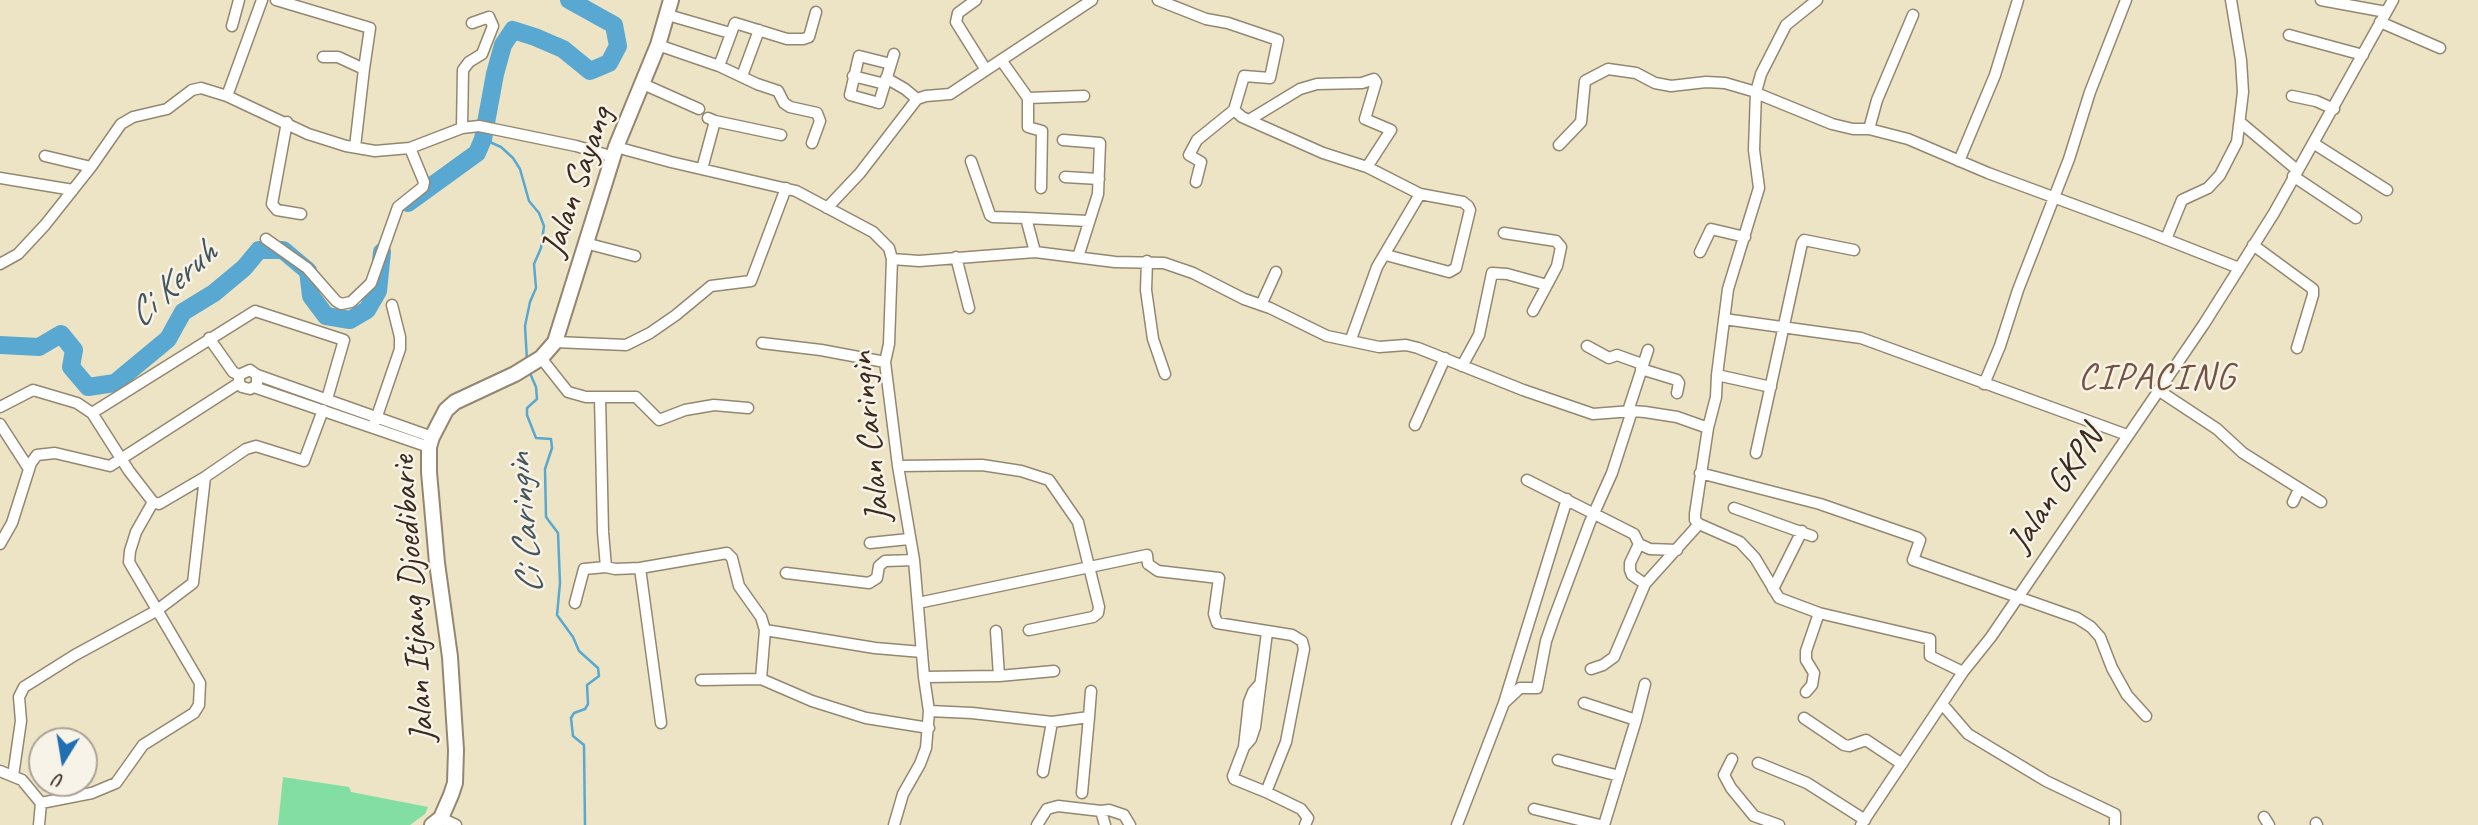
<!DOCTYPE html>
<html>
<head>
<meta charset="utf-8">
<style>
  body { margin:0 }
  #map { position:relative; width:2478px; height:825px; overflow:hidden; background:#ece4c4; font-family:Caveat,sans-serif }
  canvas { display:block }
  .north { position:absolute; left:28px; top:727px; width:70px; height:70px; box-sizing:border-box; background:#f7f3e8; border:2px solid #aca397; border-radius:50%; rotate:191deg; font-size:19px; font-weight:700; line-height:28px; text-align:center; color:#3b2a1e }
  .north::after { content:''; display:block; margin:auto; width:24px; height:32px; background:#1f6fb2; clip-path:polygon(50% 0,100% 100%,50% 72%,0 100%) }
</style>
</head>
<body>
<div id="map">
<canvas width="2478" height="825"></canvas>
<div class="north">U</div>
</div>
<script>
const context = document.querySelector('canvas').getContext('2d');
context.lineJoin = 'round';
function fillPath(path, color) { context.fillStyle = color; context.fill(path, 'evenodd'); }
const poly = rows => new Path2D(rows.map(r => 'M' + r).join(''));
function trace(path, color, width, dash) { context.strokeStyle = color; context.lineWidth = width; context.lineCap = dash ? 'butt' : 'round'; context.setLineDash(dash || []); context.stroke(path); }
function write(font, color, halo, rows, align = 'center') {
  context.font = font + ' Caveat,sans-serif'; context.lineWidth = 5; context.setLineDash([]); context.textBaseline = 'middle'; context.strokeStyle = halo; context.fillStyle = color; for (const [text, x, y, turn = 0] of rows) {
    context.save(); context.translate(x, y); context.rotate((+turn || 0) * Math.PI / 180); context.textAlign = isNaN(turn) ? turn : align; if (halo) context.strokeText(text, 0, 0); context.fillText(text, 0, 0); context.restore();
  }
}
fillPath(poly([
  [283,777,349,787,351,792,428,807,425,814,410,825,278,825]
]), '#83dea4');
trace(poly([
  [483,139,501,147,513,158,520,169,529,201,539,213,544,226,541,248,534,264,536,288,530,302,525,326,527,361],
  [529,371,536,387,537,399,527,408,527,415,536,438,551,439,552,448,545,469,546,517,558,533,560,583,557,615,573,637,579,651,598,668,599,676,587,685,588,704,585,709,574,713,571,718,573,736,584,745,585,825]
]), '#59a8d2', 2.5);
trace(poly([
  [408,203,477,153,483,139,495,74,503,45,513,30,535,37,563,49,590,71,609,63,618,46,614,25,569,0],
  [0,345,39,347,61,334,74,350,71,367,88,387,115,383,168,339,183,312,214,293,244,268,259,250,283,250,308,271,311,296,326,316,350,320,367,310,378,291,382,252]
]), '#59a8d2', 18);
const street = poly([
  [276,0,370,28,364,69],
  [976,0,958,13,956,22,986,70,1092,0],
  [1158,0,1206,19,1228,23,1278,40,1270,78,1244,76,1234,110,1197,140,1189,155,1201,162,1196,182],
  [2321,0,2386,12],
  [668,15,730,33],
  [2380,22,2440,48],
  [232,26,239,0],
  [2289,35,2363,55],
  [658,45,719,66,757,84,778,91,784,103,790,107,817,113,820,121,812,143],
  [323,57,338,57,364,69,355,147],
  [1001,60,1028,98,1028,127,1042,131,1041,188],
  [891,64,859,56,850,95,879,103,894,54],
  [719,66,735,23,787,39,803,39,809,37,816,12],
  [742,76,759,30],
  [853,76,885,84],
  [886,78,905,89,917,99],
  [643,84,699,109],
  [1756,93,1832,124,1853,129,1869,129,1908,139,1988,173,2145,231,2239,268],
  [227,96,262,0],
  [2292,96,2316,101,2334,109],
  [1028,98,1084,96],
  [1234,110,1242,117,1323,153,1367,167,1420,194,1463,202,1468,206,1470,210,1456,268,1449,272,1386,255],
  [1249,120,1300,89,1317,84,1362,83,1374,79,1376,82,1365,119,1391,130,1367,167],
  [715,121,781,135],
  [287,122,272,204,277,210,301,214],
  [2240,122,2297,170],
  [462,128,463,70,469,62,482,54,493,26,489,17,472,23],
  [1869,129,1877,100,1913,15],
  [1063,140,1100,143,1098,194,1078,257],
  [2313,143,2387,190],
  [1559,145,1581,122,1585,81,1608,69,1636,73,1655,83,1671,86,1706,82,1725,83,1756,92],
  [616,147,671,162,796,191,873,232,889,248,892,259,889,344,885,362,898,466,914,560,924,677,929,711,926,748,920,764,903,794,894,825],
  [45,156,91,167],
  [971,161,990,215,993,217,1026,218,1035,252],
  [1959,161,1995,75,2018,0],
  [702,169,715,121,708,118],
  [2293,176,2356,218],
  [1065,177,1099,179],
  [0,178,73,190],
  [827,208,860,173,917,99,926,96,950,94,986,70],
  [1026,218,1088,221],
  [266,239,307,268,336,301,341,304,351,302,371,283,398,207,423,187,424,182,410,148],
  [2166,239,2182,200,2208,188,2220,175,2237,142,2243,92,2241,60,2231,0],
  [585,243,635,256],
  [2253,245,2313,289,2313,295,2297,348],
  [1700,252,1711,229,1745,237],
  [956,257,969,308],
  [892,259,919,261,1035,252,1115,262,1164,263,1193,273,1244,299,1270,308,1327,336,1379,347,1406,345,1418,348,1523,390,1593,414,1632,411,1645,412,1677,417,1708,428,1695,514,1695,520,1699,524,1740,542,1755,558,1779,598,1819,613,1930,639,1930,656,1963,672],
  [1147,261,1146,290,1153,339,1165,374],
  [0,264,18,254,45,225,91,167,121,124,133,117,167,109,192,90,201,88,227,96,308,134,346,146,375,151,410,148,462,128,479,126,576,146,614,157],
  [1261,305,1276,272],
  [1533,311,1547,285],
  [1724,319,1861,338,2127,435],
  [209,338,233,372,239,375],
  [1351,339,1377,267,1420,194],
  [555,342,626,345,650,333,676,315,711,286,751,281,786,188],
  [762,343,821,350,885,362],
  [1587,346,1609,358,1617,355,1642,364],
  [541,358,568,392,586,397,636,397,659,420,685,410,714,405,748,408],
  [1462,366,1479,335,1492,273,1507,274,1547,285,1557,266,1561,247,1556,241,1504,233],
  [1641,369,1677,380,1679,383,1677,393],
  [257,375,257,385,250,389,242,387,239,383,239,375,250,370,257,375,432,437],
  [1717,375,1771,387],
  [1984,384,2000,346,2018,290,2069,159,2090,92,2126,0],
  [254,387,429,447],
  [2158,390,2217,429,2243,453,2321,502],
  [600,397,603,532,606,567,615,569,640,568,727,553,732,558,739,586,761,617,765,630,761,679,812,701,866,718,929,728],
  [0,407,33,390,77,403,92,413],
  [323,410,304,461,256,446,246,449,205,477,159,504,153,502,129,471,92,413,255,311,344,340,327,399],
  [1628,411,1648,350],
  [375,422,400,349,400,337,392,305],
  [0,424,29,469],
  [1415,425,1445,358],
  [1708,428,1716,397,1717,375,1728,289,1759,188,1754,150,1756,92,1761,74,1786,25,1817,0],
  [1756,453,1802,243,1804,240,1854,250],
  [898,466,982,465,1021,471,1049,480,1078,522,1099,607,1098,613,1093,617,1029,630],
  [1700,473,1820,504,1918,538,1920,540,1913,560,2077,618,2091,627,2100,637,2112,668,2127,695,2146,716],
  [1527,480,1634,534,1639,544,1630,563,1630,570,1632,575,1645,584],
  [2293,502,2299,489],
  [1734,508,1812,536],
  [870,543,909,539],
  [0,544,12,523,31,463,37,455,55,453,110,466,239,383],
  [1639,544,1650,549,1677,550],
  [640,568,661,723],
  [786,573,869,583,877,578,879,566,885,561,914,560],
  [1773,589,1802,531],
  [575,603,584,569,606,567],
  [918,603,1147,555,1148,564,1158,571,1219,578,1214,614,1217,623,1292,635,1302,641,1304,649,1286,742,1266,792,1301,809,1308,818,1305,825],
  [765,630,875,648,922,652],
  [1591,669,1603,665,1614,657,1645,584,1699,524],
  [999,676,1054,671],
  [924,677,999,676,996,631],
  [701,680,761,679],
  [1806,692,1812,685,1814,673,1806,660,1806,651,1819,613],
  [1504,703,1567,499],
  [1584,703,1636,720,1604,825],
  [1943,705,1968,734,2046,781,2115,814,2115,825],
  [929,711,972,713,1052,722,1089,717,1082,793],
  [1089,717,1091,691],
  [1804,718,1844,745,1849,746,1866,740,1902,764],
  [1636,720,1645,684],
  [1244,747,1249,702,1253,692,1259,685],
  [1732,759,1724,775,1731,788,1754,816,1779,825],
  [1558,760,1619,776],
  [1758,763,1807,783,1865,820],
  [0,771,22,780,41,803,39,825],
  [1043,772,1052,722],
  [13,776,21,721,19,697,24,687,75,655,156,611,193,583,205,477],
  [1266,792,1234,779,1233,776,1244,747,1251,739,1255,727,1267,632],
  [41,803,92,793,116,783,143,745,194,713,199,705,200,683,129,562,130,551,136,532,153,502],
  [1534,809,1600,825],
  [1101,811,1109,810,1124,815,1130,825],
  [2264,817,2269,825],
  [441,818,456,825],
  [2316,823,2317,825],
  [1037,825,1047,809,1058,806,1101,811,1105,825],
  [1457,825,1504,703,1520,688,1537,688,1546,641,1554,618,1590,522,1612,473,1632,411],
  [1861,825,1963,672,1991,637,2204,324,2274,213,2393,0]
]);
const secondary = poly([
  [432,825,441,818,451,795,455,783,456,750,450,657,437,563,429,472,429,447,432,437,446,410,455,402,515,374,541,358,555,342,616,147,658,45,671,0]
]);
trace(street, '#948771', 13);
trace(secondary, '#948771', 18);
trace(street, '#fff', 10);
trace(secondary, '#fff', 14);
write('35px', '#3b2a1e', '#f7f3e8', [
  ["Jalan Sayang",578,182,-71],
  ["Jalan Caringin",871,437,-96],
  ["Jalan GKPN",2056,490,-56],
  ["Jalan Itjang Djoedibarie",414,599,-94]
]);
write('italic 37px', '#46565d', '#f7f3e8', [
  ["Ci Keruh",173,285,-43],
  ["Ci Caringin",526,524,-95]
]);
context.letterSpacing = '2px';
write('38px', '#745342', '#f7f3e8', [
  ["CIPACING",2157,378]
]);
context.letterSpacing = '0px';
</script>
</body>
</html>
